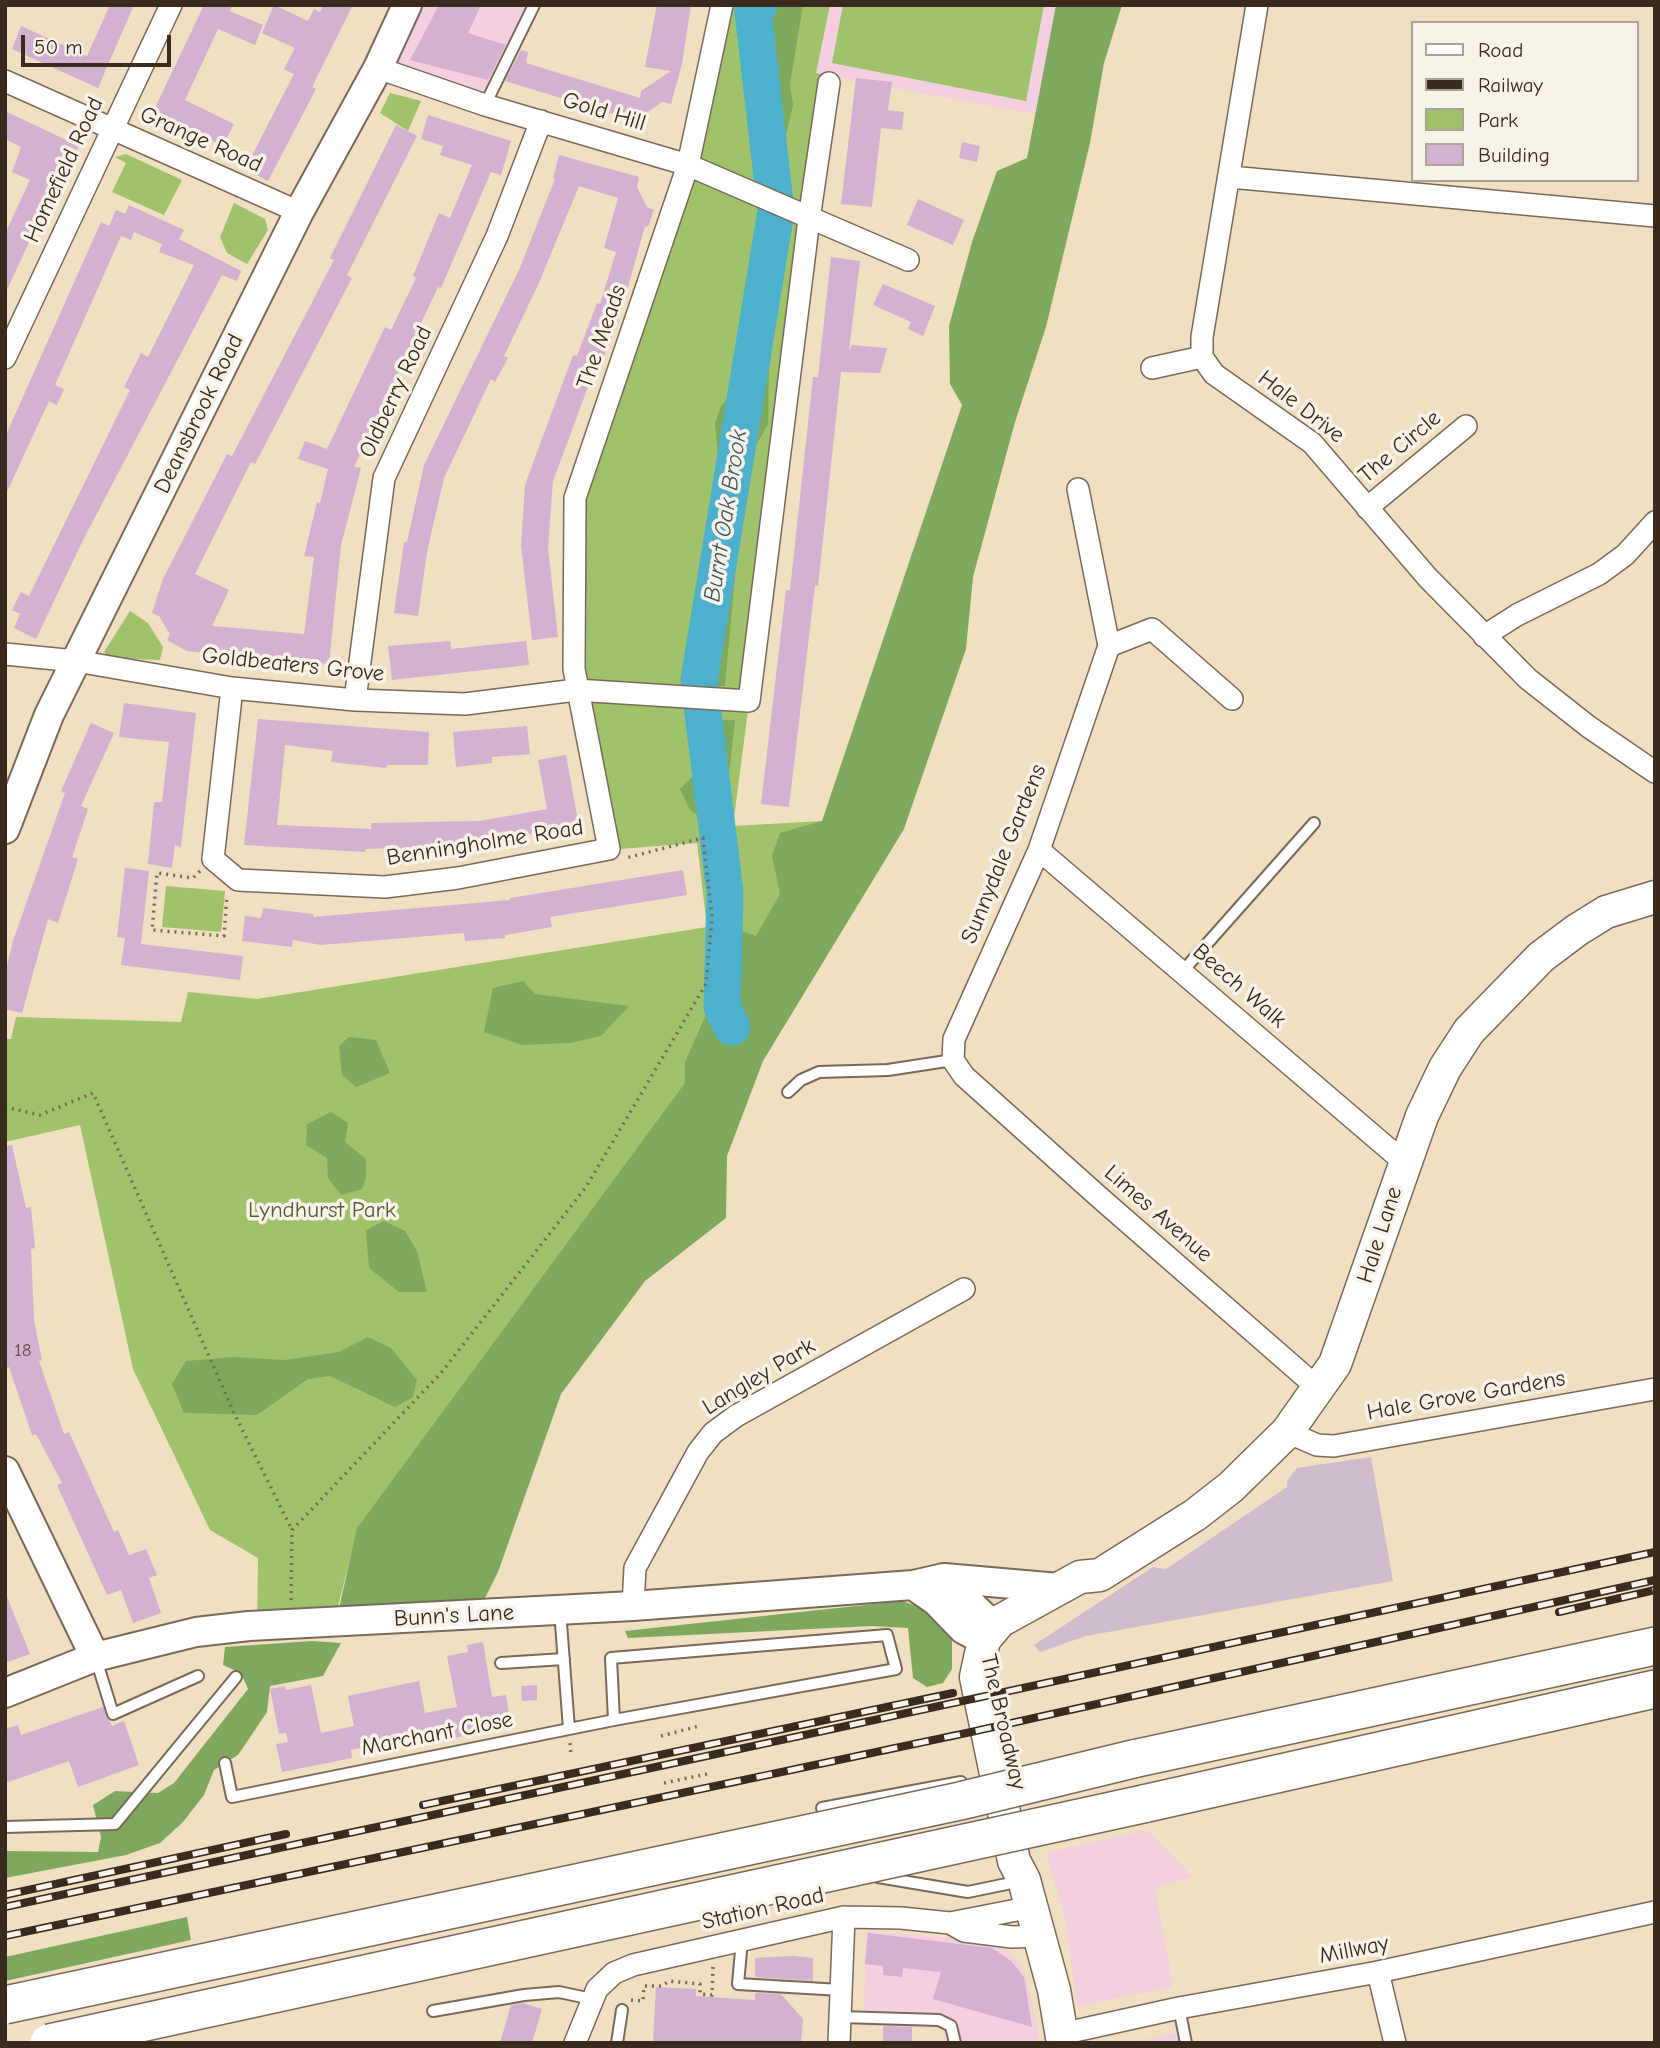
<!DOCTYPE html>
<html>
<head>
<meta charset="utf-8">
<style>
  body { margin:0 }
  #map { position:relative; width:1660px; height:2048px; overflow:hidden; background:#f0dfc0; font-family:"Comic Neue",sans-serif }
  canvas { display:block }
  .frame { position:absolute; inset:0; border:7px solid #3b2a1e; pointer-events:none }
  .legend { position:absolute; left:1411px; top:21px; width:228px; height:161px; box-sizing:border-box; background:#f7f3e8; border:2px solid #aca397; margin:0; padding:9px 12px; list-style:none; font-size:21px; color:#3b2a1e }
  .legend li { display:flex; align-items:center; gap:14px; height:35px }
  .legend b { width:35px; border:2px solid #aca397 }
  .scale { position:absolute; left:21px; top:35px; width:150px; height:32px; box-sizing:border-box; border:4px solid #3b2a1e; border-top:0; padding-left:9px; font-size:21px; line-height:24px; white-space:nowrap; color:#3b2a1e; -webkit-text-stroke:5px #f7f3e8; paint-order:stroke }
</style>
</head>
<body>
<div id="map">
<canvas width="1660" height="2048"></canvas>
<div class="frame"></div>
<ul class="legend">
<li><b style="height:9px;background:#fff"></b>Road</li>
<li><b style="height:9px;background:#3b2a1e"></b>Railway</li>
<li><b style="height:19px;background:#9fc26b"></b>Park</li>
<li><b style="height:19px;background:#d4b0d1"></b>Building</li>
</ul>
<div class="scale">50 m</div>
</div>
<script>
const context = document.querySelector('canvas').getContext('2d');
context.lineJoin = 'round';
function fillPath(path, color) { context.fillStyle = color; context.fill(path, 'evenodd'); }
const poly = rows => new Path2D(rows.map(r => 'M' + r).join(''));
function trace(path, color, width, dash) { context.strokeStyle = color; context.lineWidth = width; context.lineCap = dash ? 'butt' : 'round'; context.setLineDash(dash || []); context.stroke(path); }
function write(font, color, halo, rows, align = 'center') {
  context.font = font + ' "Comic Neue",sans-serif'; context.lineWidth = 7; context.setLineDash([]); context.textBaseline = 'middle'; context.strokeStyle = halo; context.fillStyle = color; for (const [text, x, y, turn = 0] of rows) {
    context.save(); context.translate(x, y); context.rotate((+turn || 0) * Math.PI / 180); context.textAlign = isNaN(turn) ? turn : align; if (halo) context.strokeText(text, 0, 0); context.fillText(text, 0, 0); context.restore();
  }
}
fillPath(poly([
  [407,5,534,5,485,105,378,68],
  [830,5,1056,5,1036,114,816,74],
  [1147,1830,1193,1877,1155,1888,1173,1987,1077,2006,1066,1922,1046,1853],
  [866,1931,984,1941,1004,1948,1021,1965,1028,1981,1040,2043,947,2043,941,2028,864,2025],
  [1190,2030,1192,2043,1130,2043]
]), '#f3cfdf');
fillPath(poly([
  [1371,1457,1393,1581,1086,1636,1040,1652,1034,1645,1153,1567,1166,1569,1287,1487,1287,1481,1297,1468]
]), '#cfbdce');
fillPath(poly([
  [722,5,830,5,816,73,830,76,733,826,823,821,687,1081,358,1528,334,1622,257,1626,258,1558,210,1530,133,1369,80,1125,5,1142,5,1039,11,1039,16,1017,181,1022,188,992,257,999,707,927,697,843,607,850,576,690,575,498,688,165],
  [843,5,1044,5,1026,101,832,63],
  [390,93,421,101,408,131,380,113],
  [126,154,182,180,164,215,112,192,126,163,115,157],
  [234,203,265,219,268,230,247,264,227,253,220,237],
  [130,611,148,623,163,647,160,660,108,658,104,652],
  [166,886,225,891,221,932,162,927]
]), '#9fc26b');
fillPath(poly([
  [735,5,803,5,790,84,793,105,783,148,787,182,756,182],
  [1056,5,1122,5,1104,63,1090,143,1046,327,1015,422,973,577,966,649,904,829,763,1061,727,1156,726,1218,645,1281,561,1394,498,1572,478,1612,336,1622,357,1528,685,1083,685,1062,705,1017,717,960,718,872,705,820,690,810,680,789,701,768,699,721,735,720,727,792,734,928,756,936,780,894,772,856,780,833,822,821,962,405,950,384,949,326,972,242,997,171,1027,158],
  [766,219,786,221,769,368,768,424,745,465,725,686,691,687,720,473,715,424,721,406,737,389],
  [523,981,535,994,629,1006,601,1036,570,1043,522,1045,484,1032,493,988],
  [349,1037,376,1040,390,1073,356,1087,342,1075,339,1046],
  [331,1112,348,1123,345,1142,366,1159,366,1178,362,1189,341,1195,328,1178,327,1158,306,1145,307,1124],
  [384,1221,405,1231,417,1251,427,1292,399,1292,369,1268,366,1230],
  [368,1337,391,1348,417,1380,413,1397,395,1407,330,1376,308,1379,257,1415,184,1413,172,1384,186,1361,234,1357,284,1360,339,1352],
  [902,1601,925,1609,952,1637,952,1669,943,1683,927,1687,913,1678,908,1628,872,1626,628,1638,625,1631],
  [312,1641,341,1643,323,1676,270,1686,267,1712,238,1755,214,1770,204,1795,183,1822,160,1843,126,1855,5,1878,5,1851,98,1852,101,1837,93,1805,115,1791,158,1793,174,1783,248,1689,241,1673,223,1665,225,1647],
  [187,1917,191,1940,5,1981,5,1957]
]), '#7fa85f');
trace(poly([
  [732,1027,722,1007,725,893,699,680,776,211,753,12,759,5]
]), '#4db0cc', 37);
fillPath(poly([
  [110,5,134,5,98,88,12,49,21,26,87,56],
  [204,5,232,5,230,11,234,13,263,25,255,45,218,29,185,100,234,124,223,146,153,112],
  [274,5,308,21,314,9,320,12,323,5,353,5,312,87,316,89,268,181,245,169,294,74,284,69,295,48,262,33],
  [439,5,481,5,468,33,506,45,488,80,410,60],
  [657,5,691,5,682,64,671,104,662,102,649,111,646,120,636,121,505,81,521,50,528,52,526,63,640,98,641,91,671,71,645,67],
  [856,78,892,82,888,110,904,112,902,130,881,128,872,207,841,204],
  [5,111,79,146,69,167,65,165,5,294,5,234,30,180,12,172,21,147,5,139],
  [428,115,511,141,501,175,491,172,441,288,438,287,354,467,361,468,341,545,329,664,187,651,167,640,170,634,159,616,152,613,163,579,227,454,232,456,334,260,330,258,396,125,417,136,347,275,352,278,255,464,251,462,195,574,229,590,212,626,304,634,314,557,304,556,317,502,320,503,328,469,298,459,305,441,327,449,385,327,391,330,416,278,413,276,439,213,450,218,472,165,440,155,443,146,421,139],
  [962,142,980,146,977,162,959,158],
  [559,155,639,177,637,187,647,207,654,210,648,227,645,226,621,312,596,378,592,376,553,481,548,548,558,637,532,640,521,545,525,485,573,355,577,356,597,303,600,304,616,252,604,248,618,198,579,186,538,285,504,356,508,358,495,382,491,379,444,478,427,552,418,616,394,613,404,542,407,542,424,465,519,270,555,179,553,178],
  [918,199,964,220,953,245,907,225],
  [129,205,184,230,179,239,241,271,237,281,222,275,83,540,36,639,14,628,20,614,12,610,21,592,29,596,130,390,124,387,141,353,148,357,194,265,159,252,162,244,134,232,131,240,121,236,55,385,64,389,57,405,49,401,5,496,5,437,101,222,109,226,116,210,125,214],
  [831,257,860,261,849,351,852,345,887,348,880,373,841,372,818,586,815,585,789,807,761,804,786,590,790,590,813,377,818,377],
  [883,284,935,306,923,336,908,329,911,322,873,305],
  [450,641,451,649,526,641,529,665,392,680,388,646],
  [124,703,196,713,181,847,175,845,172,868,148,864,154,802,162,802,169,742,119,737],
  [258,719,429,732,428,765,387,765,386,768,331,762,333,751,285,745,277,825,371,829,371,823,480,821,547,809,538,760,566,755,579,826,457,846,365,849,365,852,244,845],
  [91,723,114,733,81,806,88,809,72,857,78,859,58,923,48,919,22,1013,5,1009,5,973,14,938,65,793,61,791],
  [527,726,530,754,492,757,492,763,456,767,453,732],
  [125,868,149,871,141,944,243,956,240,980,121,965,125,938,117,937],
  [683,870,687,895,550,917,552,927,505,935,505,938,465,941,464,933,321,945,293,940,292,947,242,941,245,916,261,918,263,908,313,914,313,917,510,900,510,898],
  [12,1145,26,1208,31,1207,35,1248,31,1249,34,1320,42,1360,39,1361,64,1434,69,1432,114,1532,118,1530,129,1555,146,1549,157,1575,149,1578,161,1613,133,1623,121,1590,107,1595,57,1485,62,1483,36,1434,32,1435,9,1367,5,1368,5,1146],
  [5,1592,30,1654,5,1663],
  [483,1642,492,1697,506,1695,511,1728,436,1741,435,1732,351,1750,352,1758,282,1772,276,1744,288,1742,286,1733,279,1734,270,1689,285,1686,286,1690,311,1685,321,1733,354,1726,348,1696,419,1681,425,1713,457,1707,447,1656,468,1652,467,1645],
  [537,1685,537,1700,522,1701,521,1686],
  [103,1707,112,1726,124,1721,139,1765,78,1787,69,1761,5,1783,5,1729,18,1725,21,1735],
  [868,1933,992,1948,1011,1961,1024,1977,1032,2027,933,1999,941,1972,903,1968,902,1977,883,1975,883,1966,865,1964],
  [793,1956,813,1958,813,1981,755,1977,755,1958],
  [656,1987,696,1989,696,1996,755,2000,755,1993,781,1994,803,2019,801,2043,653,2043],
  [523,2003,542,2009,532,2043,500,2043,511,2005],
  [883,2026,912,2027,912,2043,883,2043]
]), '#d4b0d1');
const lane = poly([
  [485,105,534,5],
  [1182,972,1314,823],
  [788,1092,801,1080,819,1072,888,1070,953,1060],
  [96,1659,113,1714,198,1676],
  [501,1663,564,1659],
  [569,1729,614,1720,896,1669,887,1635,611,1658,614,1720],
  [225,1763,232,1797,569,1729,560,1610],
  [822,1808,961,1782],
  [5,1827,115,1824,236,1677],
  [878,1877,968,1892,1021,1881],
  [742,1940,738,1984,841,1990],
  [1179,2008,1186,2043],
  [433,2011,524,1995,559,1992,592,1999],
  [840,2017,939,2020,951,2026,955,2043],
  [617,2043,622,2010]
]);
const street = poly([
  [1257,5,1202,337,1202,357,1214,374,1312,443,1428,578,1528,679,1589,727,1655,772],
  [378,68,485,105,688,165,908,260],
  [5,81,299,212],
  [1230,177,1655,216],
  [5,358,171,5],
  [1152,368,1202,357],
  [1078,489,1109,646],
  [1367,508,1466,426],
  [1484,636,1517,615,1599,574,1625,555,1655,522],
  [1109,646,1039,850,954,1039,953,1060,964,1076,1099,1197,1319,1389],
  [1109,646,1152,629,1232,699],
  [5,654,76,661,232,688,355,700,465,704,576,690,749,701,809,219,829,83],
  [232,688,213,859,238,880,385,887,458,878,609,849,574,669,575,498,688,165,722,5],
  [355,700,384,478,497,236,541,121],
  [1039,850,1404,1162],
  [1287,1432,1317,1445,1334,1446,1655,1389],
  [633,1606,635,1568,698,1452,713,1433,736,1416,964,1289],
  [950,1923,964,1931,1012,1937,1040,1936],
  [1378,1972,1395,2043],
  [1061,2034,1179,2008,1378,1972,1655,1912],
  [575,2043,597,1989,614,1973,633,1965,844,1917,901,1918,950,1923,1032,1907],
  [839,2043,844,1917]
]);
const secondary = poly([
  [5,829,49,715,299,212,378,68,407,5],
  [5,1471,95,1657],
  [944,1578,1059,1588],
  [5,1693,95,1657,196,1632,249,1626,633,1606,913,1585,944,1578,983,1616,984,1640,963,1629,936,1601,913,1585]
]);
const primary = poly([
  [1063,2043,1054,1990,1024,1880,1014,1861,976,1677,984,1640,1000,1621,1080,1577,1100,1575,1195,1515,1231,1487,1287,1432,1335,1364,1422,1116,1445,1068,1469,1031,1541,957,1577,930,1606,912,1655,897]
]);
const highway = poly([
  [1133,1759,1655,1646],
  [1143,1804,1655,1689]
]);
trace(lane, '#7a6957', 14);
trace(street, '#7a6957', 24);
trace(secondary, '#7a6957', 32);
trace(primary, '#7a6957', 35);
trace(highway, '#7a6957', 40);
trace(poly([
  [200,871,193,878,157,873,152,930,224,936,227,895],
  [5,1107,40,1115,93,1093,234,1413,292,1530],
  [291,1600,292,1530,441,1373,586,1187,706,984,712,917,703,838,626,858],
  [661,1736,699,1726],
  [570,1743,571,1754],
  [664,1783,707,1774],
  [631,2000,643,2001,644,1986,662,1986,669,1981,700,1984,700,1994,712,1995,713,1966]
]), '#7a6957', 3.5, [2, 5]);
trace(lane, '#fff', 10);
trace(street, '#fff', 21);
trace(secondary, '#fff', 28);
trace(primary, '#fff', 32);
trace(highway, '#fff', 37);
const rail = poly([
  [1559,1612,1655,1590],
  [423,1805,953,1693],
  [5,1895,286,1834],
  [5,1907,1655,1552],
  [5,1936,971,1732,1655,1580]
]);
trace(rail, '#3b2a1e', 8);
trace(rail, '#f7f3e8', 5, [16]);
const highwayBridge = poly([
  [5,2005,960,1801,1133,1759],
  [49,2043,1143,1804]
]);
trace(highwayBridge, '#7a6957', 40, []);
trace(highwayBridge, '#fff', 37);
write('19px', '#614c4b', null, [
  ["18",23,1351]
]);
write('23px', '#3b2a1e', '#f7f3e8', [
  ["Gold Hill",604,112,17],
  ["Grange Road",201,140,24],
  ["Homefield Road",64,170,-65],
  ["The Meads",602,337,-71],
  ["Oldberry Road",396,392,-65],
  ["Hale Drive",1301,407,38],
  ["Deansbrook Road",199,414,-64],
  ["The Circle",1400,447,-40],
  ["Goldbeaters Grove",293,665,6],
  ["Benningholme Road",485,843,-9],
  ["Sunnydale Gardens",1004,854,-68],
  ["Beech Walk",1239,986,41],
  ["Limes Avenue",1158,1214,41],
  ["Hale Lane",1380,1235,-72],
  ["Langley Park",759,1377,-31],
  ["Hale Grove Gardens",1466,1396,-10],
  ["Bunn's Lane",454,1616,-3],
  ["The Broadway",1003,1722,77],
  ["Marchant Close",437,1734,-11],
  ["Station Road",763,1909,-13],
  ["Millway",1354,1950,-11]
]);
write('23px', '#595835', '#f7f3e8', [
  ["Lyndhurst Park",322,1210]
]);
write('italic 24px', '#41595b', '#f7f3e8', [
  ["Burnt Oak Brook",726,516,-81]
]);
</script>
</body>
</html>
